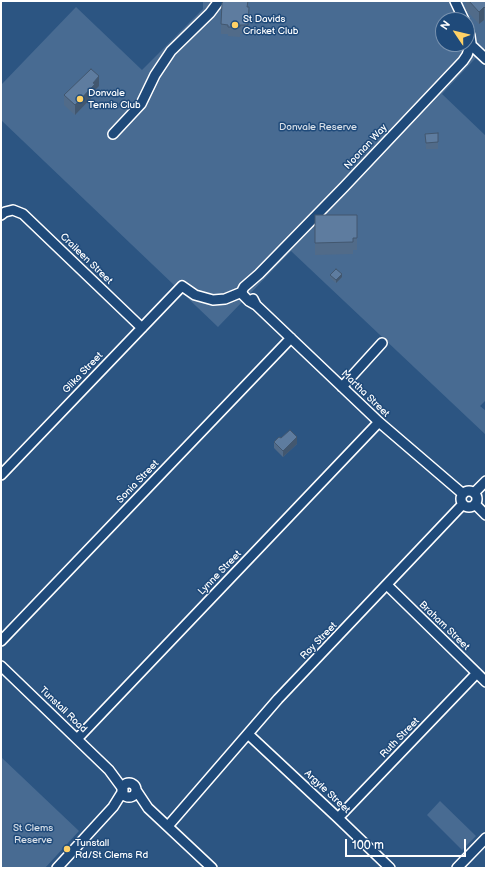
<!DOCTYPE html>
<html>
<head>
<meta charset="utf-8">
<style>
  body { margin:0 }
  #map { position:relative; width:487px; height:869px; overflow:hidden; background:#2c5582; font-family:"Balsamiq Sans",sans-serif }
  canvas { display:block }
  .frame { position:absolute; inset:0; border:2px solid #fff; pointer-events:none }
  .north { position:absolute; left:435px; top:12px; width:40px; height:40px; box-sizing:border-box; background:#1f4a7a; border:1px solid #7992af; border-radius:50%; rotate:305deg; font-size:11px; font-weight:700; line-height:16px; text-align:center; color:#fff }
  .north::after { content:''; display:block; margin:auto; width:14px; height:18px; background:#ffd166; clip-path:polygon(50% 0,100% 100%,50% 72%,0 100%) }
  .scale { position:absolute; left:345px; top:839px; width:121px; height:18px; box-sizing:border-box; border:2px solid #fff; border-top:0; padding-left:5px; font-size:12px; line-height:14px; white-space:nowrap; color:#fff; -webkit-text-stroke:3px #1f4a7a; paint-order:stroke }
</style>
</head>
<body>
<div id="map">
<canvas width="487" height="869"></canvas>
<div class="frame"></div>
<div class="north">N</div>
<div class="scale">100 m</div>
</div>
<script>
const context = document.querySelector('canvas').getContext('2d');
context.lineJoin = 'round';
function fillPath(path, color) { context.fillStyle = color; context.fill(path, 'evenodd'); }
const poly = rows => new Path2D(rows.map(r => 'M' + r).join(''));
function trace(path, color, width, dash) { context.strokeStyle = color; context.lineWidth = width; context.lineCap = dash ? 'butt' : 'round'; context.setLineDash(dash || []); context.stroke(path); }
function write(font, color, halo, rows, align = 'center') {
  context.font = font + ' "Balsamiq Sans",sans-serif'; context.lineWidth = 3; context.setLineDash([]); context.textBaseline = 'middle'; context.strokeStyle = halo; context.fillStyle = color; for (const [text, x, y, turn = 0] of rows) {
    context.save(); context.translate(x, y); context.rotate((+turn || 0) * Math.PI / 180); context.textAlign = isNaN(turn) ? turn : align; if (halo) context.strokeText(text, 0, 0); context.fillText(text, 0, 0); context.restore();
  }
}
fillPath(poly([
  [203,1,486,1,486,47,442,94,486,136,486,400,480,406,486,411,486,435,291,251,218,327,1,120,1,85,76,7,142,70,203,9],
  [443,20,467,20,467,44,443,44],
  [1,757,79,831,45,868,1,868],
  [440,801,476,836,462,850,427,815]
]), '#486b92');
const minor = poly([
  [455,1,464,20],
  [470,44,486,59],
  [113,134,141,104,155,75,171,51,210,13,219,1],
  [1,215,5,212,13,210,23,214,142,328],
  [253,299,256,305,379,422,463,494],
  [256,305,249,301,243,295,242,291,244,287,259,274,344,187,463,61,467,55,471,43,470,36,467,27],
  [342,387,382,343],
  [1,475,182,286,195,295,213,300,225,299,242,292],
  '461 499a8 8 0 1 1 16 0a8 8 0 1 1-16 0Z',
  [474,493,486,481],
  [475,504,486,515],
  [387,585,486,682],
  [1,641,291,338],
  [1,666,109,770,123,789],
  [248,734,338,818,390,868],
  [77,739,379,422],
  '122 790a7 7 0 1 1 14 0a7 7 0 1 1-14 0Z',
  [136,790,148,808,212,868],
  [338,818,477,673],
  [168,826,278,699,463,504],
  [57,868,113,807,123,791],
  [457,868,486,838]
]);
trace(minor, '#fff', 12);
trace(minor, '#1f4a7a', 9);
fillPath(poly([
  [466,1,486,1,486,21,484,20,479,24,466,10],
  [248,7,249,16,248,34,240,34,240,37,228,36,228,34,221,34,221,24],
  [99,86,95,90,95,94,75,115,64,105,64,95],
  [425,134,438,142,438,149,426,149],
  [315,215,357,215,357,250,353,250,353,254,315,255],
  [330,275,342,277,336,283,330,278],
  [281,438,297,444,283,457,274,448,274,442]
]), '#516b89');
fillPath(poly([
  [484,7,484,20,479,24,479,12],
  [99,76,99,86,95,90,95,94,75,115,75,105,93,83],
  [342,274,342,277,336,283,336,280],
  [297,437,297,444,283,457,283,451]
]), '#42576f');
const building = poly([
  [224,1,248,1,247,7,249,7,248,25,240,25,240,27,228,27,228,25,221,24,222,3,224,1],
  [469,1,486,1,486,9,484,7,479,12,469,1],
  [91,69,99,76,93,83,95,84,75,105,64,95,91,69],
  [438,133,438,142,426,143,425,134,438,133],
  [315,215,357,215,357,238,353,238,353,242,315,243,315,215],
  [336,269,342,274,336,280,330,275,336,269],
  [290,430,297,437,283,451,274,442,279,437,281,438,290,430]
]);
fillPath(building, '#5e7c9f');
trace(building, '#42576f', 1);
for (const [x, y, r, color] of [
  [235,25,4,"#ffd166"],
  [80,99,4,"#ffd166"],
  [67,849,4,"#ffd166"]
]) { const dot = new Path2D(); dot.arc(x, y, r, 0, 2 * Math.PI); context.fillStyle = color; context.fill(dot); trace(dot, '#1f4a7a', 1.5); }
write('10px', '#fff', '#1f4a7a', [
  ["St Davids",243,19],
  ["Cricket Club",243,31],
  ["Donvale",88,93],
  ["Tennis Club",88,105],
  ["Tunstall",75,843],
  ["Rd/St Clems Rd",75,855]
], 'left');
write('10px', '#dae1e9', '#1f4a7a', [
  ["Donvale Reserve",318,127],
  ["St Clems",33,828],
  ["Reserve",33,840]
]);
write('10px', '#fff', '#1f4a7a', [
  ["Noonan Way",366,147,-47],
  ["Craileen Street",86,259,44],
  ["Glika Street",83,373,-46],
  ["Martha Street",365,394,44],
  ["Sonia Street",138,482,-46],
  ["Lynne Street",220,573,-46],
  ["Braham Street",444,626,44],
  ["Roy Street",319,641,-46],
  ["Tunstall Road",63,710,44],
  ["Ruth Street",400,738,-46],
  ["Argyle Street",327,792,43]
]);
</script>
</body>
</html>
